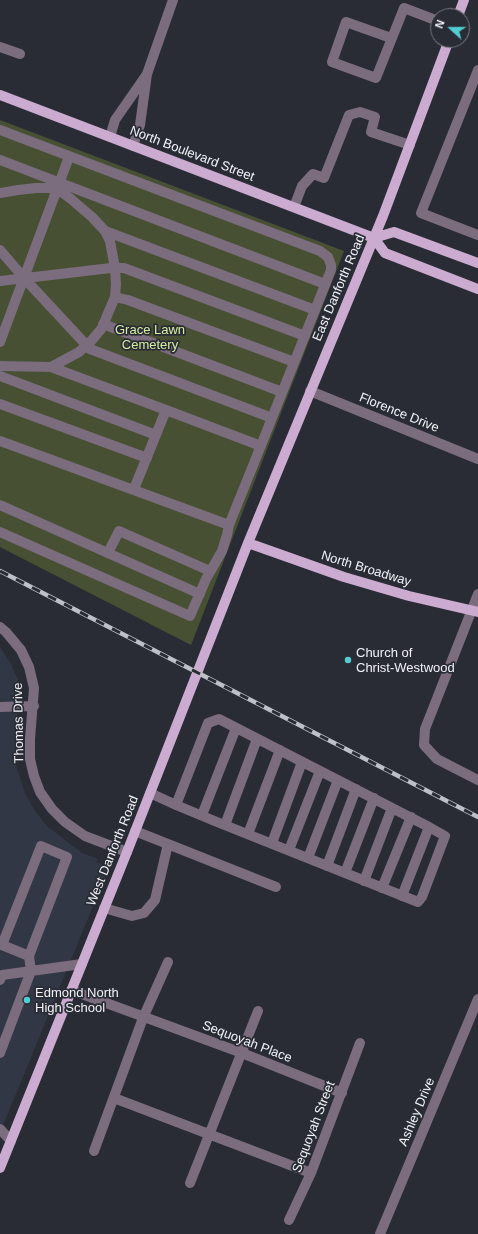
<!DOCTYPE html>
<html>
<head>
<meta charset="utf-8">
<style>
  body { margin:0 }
  #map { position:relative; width:478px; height:1234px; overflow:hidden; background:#292c34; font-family:Arial,sans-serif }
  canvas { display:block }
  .north { position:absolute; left:430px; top:8px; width:40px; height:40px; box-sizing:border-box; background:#292c34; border:1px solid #797b82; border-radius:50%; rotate:291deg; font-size:11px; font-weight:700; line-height:16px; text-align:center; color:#f0f2f8 }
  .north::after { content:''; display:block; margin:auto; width:14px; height:18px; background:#51ccd3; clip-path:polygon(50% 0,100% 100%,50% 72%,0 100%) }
</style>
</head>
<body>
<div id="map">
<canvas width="478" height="1234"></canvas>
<div class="north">N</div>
</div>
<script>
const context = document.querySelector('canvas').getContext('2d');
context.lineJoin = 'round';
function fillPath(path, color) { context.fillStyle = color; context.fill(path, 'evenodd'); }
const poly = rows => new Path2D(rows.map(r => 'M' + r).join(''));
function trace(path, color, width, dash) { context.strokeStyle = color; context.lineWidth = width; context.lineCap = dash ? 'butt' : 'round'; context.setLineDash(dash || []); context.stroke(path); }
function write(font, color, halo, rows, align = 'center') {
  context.font = font + ' Arial,sans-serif'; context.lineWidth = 3.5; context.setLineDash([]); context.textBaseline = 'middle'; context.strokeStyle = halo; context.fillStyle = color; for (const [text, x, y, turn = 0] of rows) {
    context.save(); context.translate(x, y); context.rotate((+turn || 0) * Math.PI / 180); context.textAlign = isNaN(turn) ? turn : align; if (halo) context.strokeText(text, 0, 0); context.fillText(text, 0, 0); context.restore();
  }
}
fillPath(poly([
  [0,647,10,662,18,680,19,701,15,738,15,750,16,765,25,793,35,811,47,826,82,853,98,859,96,862,109,867,0,1133]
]), '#313744');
fillPath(poly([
  [0,120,344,251,191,645,0,547]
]), '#475033');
trace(poly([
  [391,38,346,22,332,62,376,78,404,8,438,21],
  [0,47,20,54],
  [478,70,421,213,478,235],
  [147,74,173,0],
  [0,130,320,251,328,257,331,265,331,270,252,468,229,525,0,441],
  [110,137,115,120,147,74,140,125,133,146],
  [0,160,325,284],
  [0,193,18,190,36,188,49,188,56,190,63,193,71,199,92,217,105,231,110,241,115,268,116,284,115,297,109,311,102,328,92,340,79,352,51,367],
  [294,207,302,186,313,174,324,178,349,115,360,112,375,117,371,132,410,145],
  [105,231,315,310],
  [0,250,24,278,90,349,272,418],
  [0,281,111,268,124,268,305,336],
  [115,297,128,300,294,362],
  [103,324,282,392],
  [0,342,69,157],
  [0,366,51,367,166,410],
  [0,376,156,435],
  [310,391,478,459],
  [0,404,147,458],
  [134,489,166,410,261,446],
  [0,505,200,594],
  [0,532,190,616,206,579,222,551,227,535,229,525],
  [108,553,119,531,210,571],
  [478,594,425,729,424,745,437,759,478,780],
  [0,627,6,632,21,650,29,667,34,688,30,739,30,759,34,776,40,792,52,809,65,822,85,836,127,852],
  [0,707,34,706],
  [150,793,176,805,217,822,418,902,422,897,445,836,429,827,219,719,208,723,176,805],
  [202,815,236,728],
  [225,825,257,739],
  [135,831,276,887],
  [248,834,280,750],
  [272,843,302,762],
  [289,850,320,771],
  [308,858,338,780],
  [327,866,356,789],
  [345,873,374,798],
  [364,881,392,808],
  [382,888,411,817],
  [402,896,429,827],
  [104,908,132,916,144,913,155,900,168,844],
  [0,980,2,975,82,964],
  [71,990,242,1053,342,1093],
  [0,1053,31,971,29,956,67,857,41,846,2,945,29,956],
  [114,1098,311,1173],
  [0,1129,11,1141],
  [94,1151,143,1018,168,962],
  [190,1183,258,1011],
  [289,1220,311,1173,360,1043],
  [380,1234,478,999]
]), '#7b6c7e', 10);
trace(poly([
  [458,16,464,0],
  [0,95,374,238,385,253,478,289],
  [374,238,394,232,478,263],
  [248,543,344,577,409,596,478,612],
  [0,1168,127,852,248,543,383,216,449,40]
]), '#cbabd0', 10);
const rail = poly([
  [0,571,478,817]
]);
trace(rail, '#bec0c7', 4.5);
trace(rail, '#292c34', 3, [9]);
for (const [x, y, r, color] of [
  [348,660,4,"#51ccd3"],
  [27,1000,4,"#51ccd3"]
]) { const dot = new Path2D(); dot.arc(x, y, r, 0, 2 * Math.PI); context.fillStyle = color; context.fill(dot); trace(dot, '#292c34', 1.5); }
write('13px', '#f0f2f8', '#292c34', [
  ["North Boulevard Street",192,154,21],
  ["East Danforth Road",339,288,-67],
  ["Florence Drive",399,413,22],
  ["North Broadway",366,569,17],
  ["Thomas Drive",19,723,-91],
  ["West Danforth Road",113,851,-68],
  ["Sequoyah Place",247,1042,21],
  ["Ashley Drive",417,1112,-67],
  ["Sequoyah Street",314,1127,-69]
]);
write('13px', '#d7eea1', '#292c34', [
  ["Grace Lawn",150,330],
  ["Cemetery",150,345]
]);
write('13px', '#f0f2f8', '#292c34', [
  ["Church of",356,653],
  ["Christ-Westwood",356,668],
  ["Edmond North",35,993],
  ["High School",35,1008]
], 'left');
</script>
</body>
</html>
